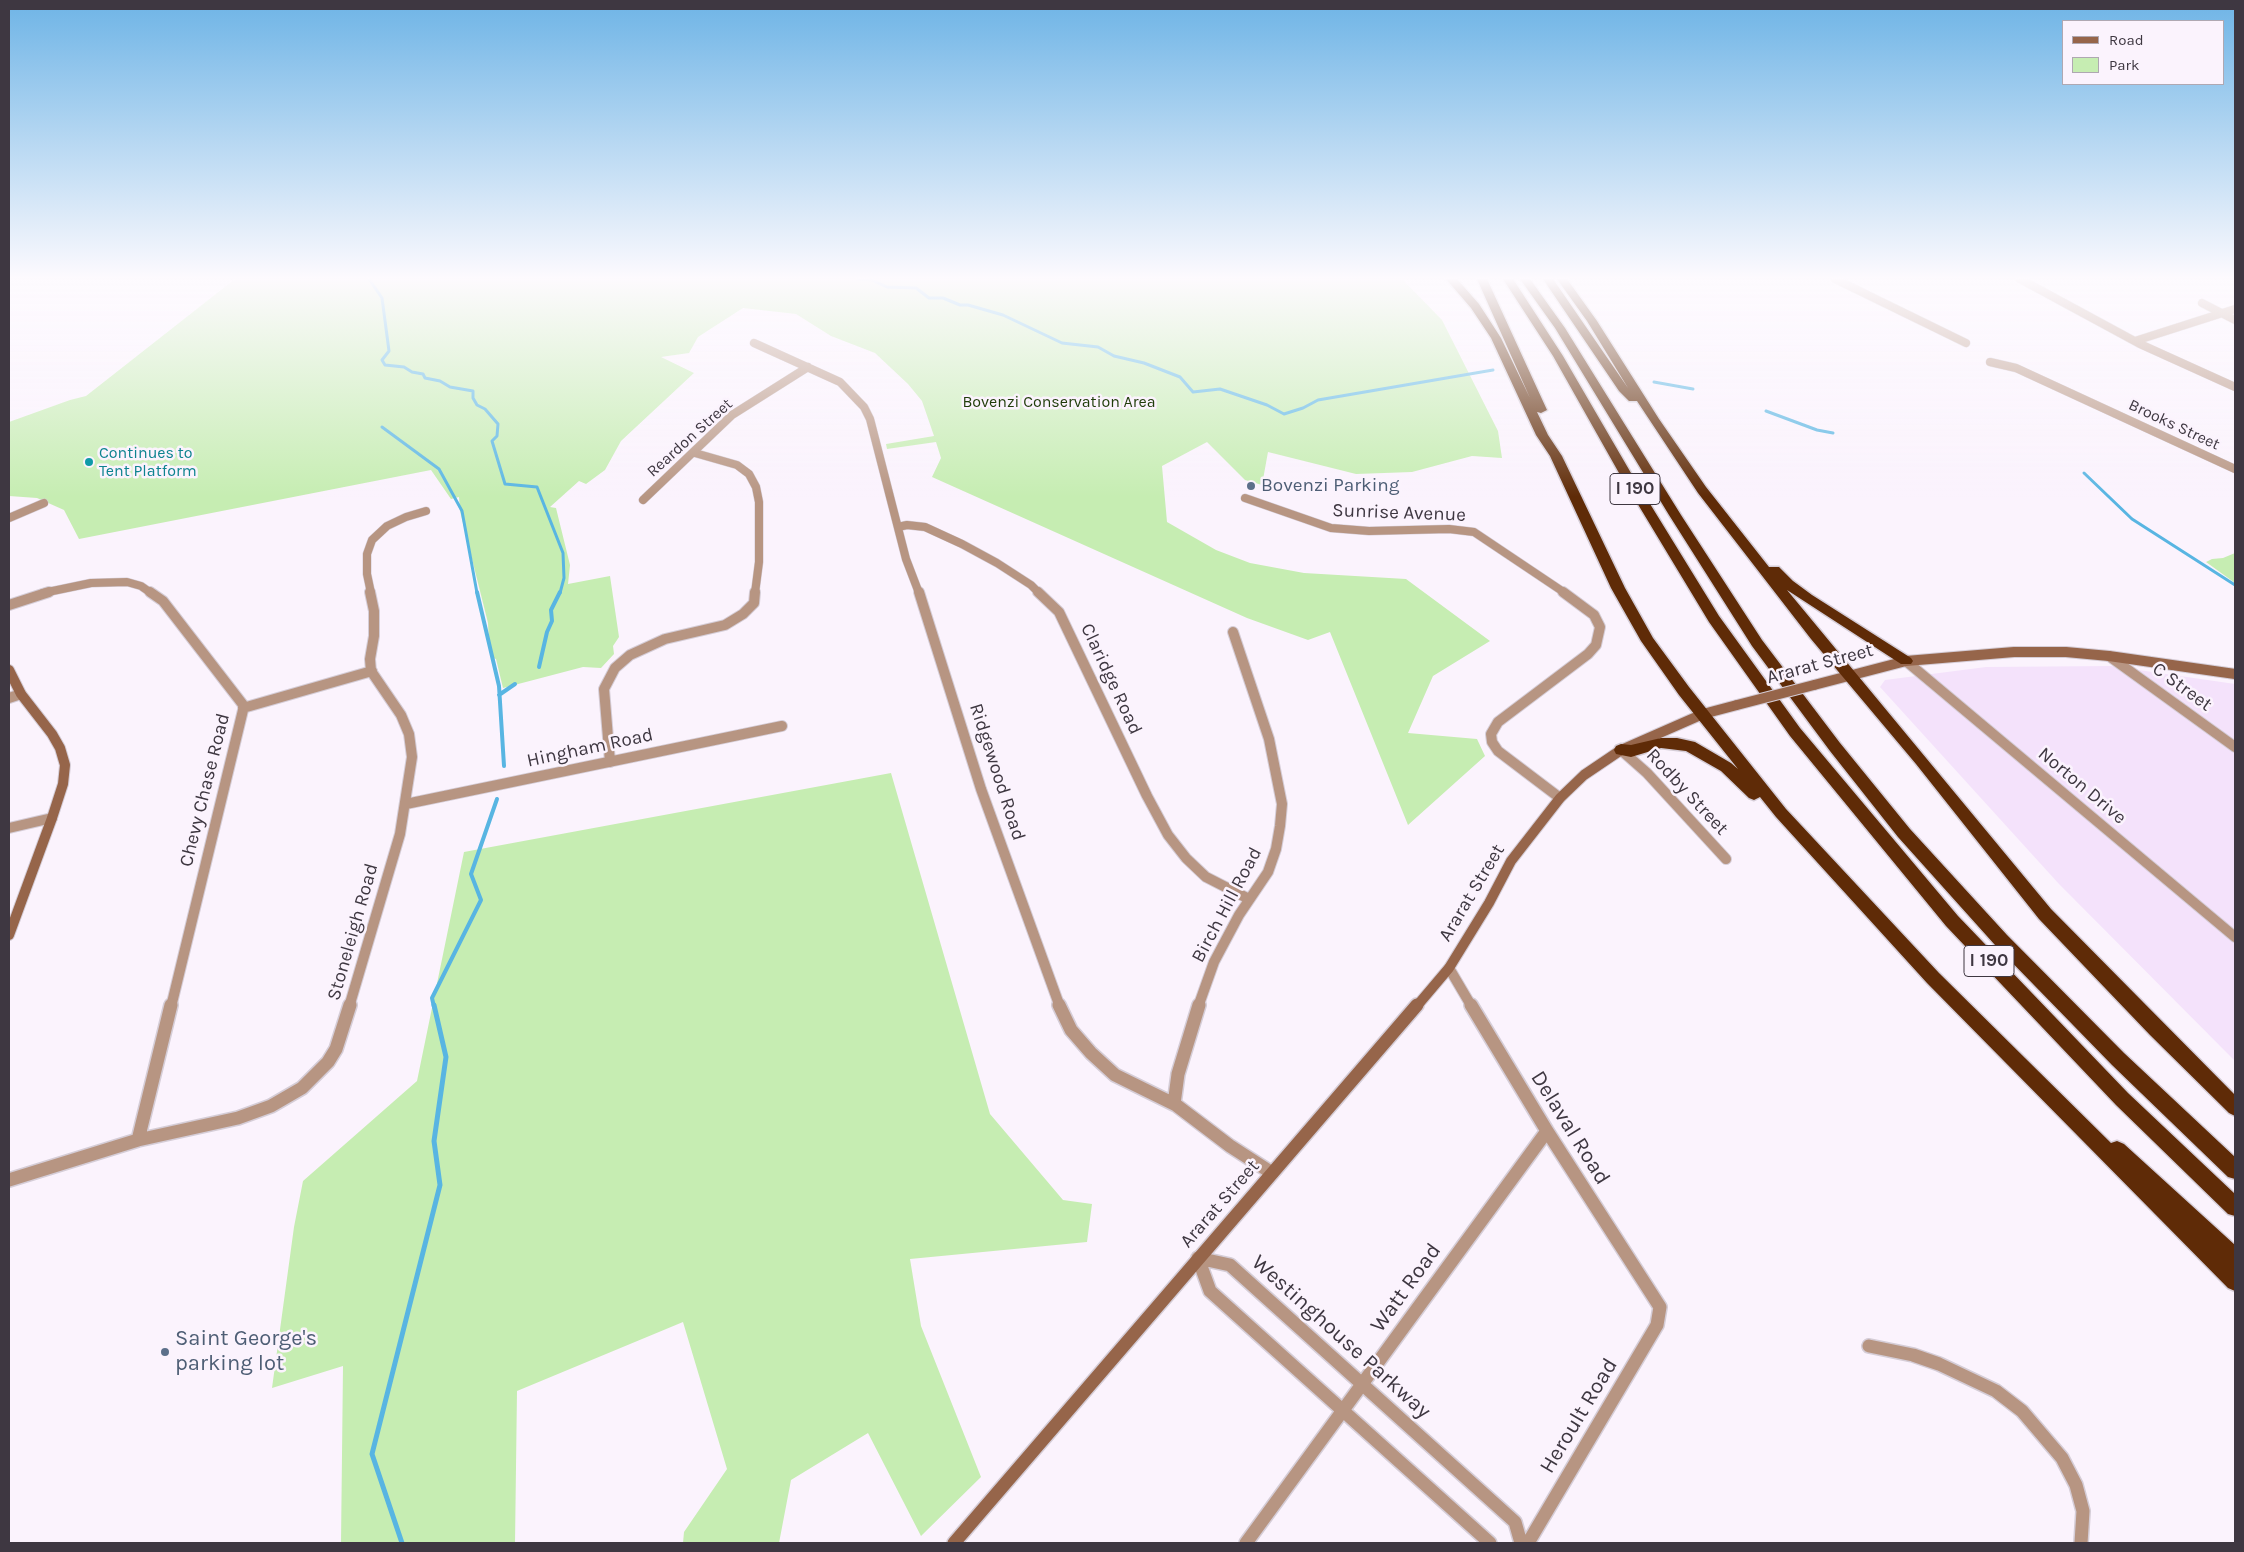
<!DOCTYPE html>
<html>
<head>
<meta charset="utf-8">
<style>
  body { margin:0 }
  #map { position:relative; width:2244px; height:1552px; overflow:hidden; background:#fbf3fd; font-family:Karla,sans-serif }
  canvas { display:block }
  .frame { position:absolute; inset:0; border:10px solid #3e3741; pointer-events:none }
  .legend { position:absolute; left:2062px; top:20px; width:162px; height:65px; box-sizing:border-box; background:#fbf3fd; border:1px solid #afa8b2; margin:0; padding:6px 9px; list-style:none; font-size:15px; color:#3e3741 }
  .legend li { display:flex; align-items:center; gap:10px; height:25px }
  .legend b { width:25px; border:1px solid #afa8b2 }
</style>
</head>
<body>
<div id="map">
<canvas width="2244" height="1552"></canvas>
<div class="frame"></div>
<ul class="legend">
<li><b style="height:6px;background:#96654a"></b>Road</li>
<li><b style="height:14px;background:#c6edb2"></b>Park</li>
</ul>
</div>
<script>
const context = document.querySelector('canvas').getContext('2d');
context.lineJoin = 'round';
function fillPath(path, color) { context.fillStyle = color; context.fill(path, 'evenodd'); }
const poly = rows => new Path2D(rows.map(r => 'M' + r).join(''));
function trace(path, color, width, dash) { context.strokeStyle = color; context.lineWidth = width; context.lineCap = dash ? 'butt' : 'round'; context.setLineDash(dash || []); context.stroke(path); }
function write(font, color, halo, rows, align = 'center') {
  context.font = font + ' Karla,sans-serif'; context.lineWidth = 5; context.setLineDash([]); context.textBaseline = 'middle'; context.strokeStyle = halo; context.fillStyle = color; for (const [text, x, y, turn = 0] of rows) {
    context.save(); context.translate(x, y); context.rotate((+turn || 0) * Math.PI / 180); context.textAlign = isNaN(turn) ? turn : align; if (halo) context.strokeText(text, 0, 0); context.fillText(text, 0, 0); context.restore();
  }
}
fillPath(poly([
  [2111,666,2235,684,2235,1061,2059,884,1880,687,1885,680,1986,667]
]), '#f4e2fb');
fillPath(poly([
  [235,279,1402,279,1442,320,1498,431,1502,458,1472,456,1412,472,1356,474,1268,452,1262,485,1245,480,1207,442,1162,466,1167,522,1216,550,1250,563,1304,573,1406,579,1490,641,1433,676,1408,733,1477,739,1485,756,1408,825,1330,632,1308,640,1247,618,932,477,941,458,936,442,887,449,886,444,934,436,922,401,908,384,875,353,831,336,796,314,743,308,698,337,689,353,661,357,694,373,621,441,605,470,586,484,579,481,550,507,556,508,570,565,568,584,610,576,619,637,613,646,614,654,601,668,583,667,503,688,496,659,493,658,489,643,488,623,460,511,459,497,451,499,431,470,79,539,64,510,37,498,9,496,9,422,70,400,86,396],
  [2235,553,2235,583,2206,562,2212,559,2223,558],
  [891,773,990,1114,1063,1200,1092,1204,1087,1242,910,1259,921,1326,981,1477,921,1536,868,1433,791,1480,779,1543,683,1543,684,1532,727,1469,683,1322,517,1391,515,1543,341,1543,343,1366,272,1388,294,1227,303,1181,417,1081,464,852]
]), '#c6edb2');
trace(poly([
  [369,279,382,298,389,351,382,360,385,365,404,367,412,372,423,374,425,378,440,381,450,387,473,391,473,398,477,405,485,409,498,424,497,436,492,441,505,484,537,487,563,553,564,578,560,593],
  [858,279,872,280,887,287,916,288,929,298,943,298,960,305,968,305,1003,315,1062,343,1098,347,1114,356,1144,363,1180,377,1193,392,1220,389,1267,405,1284,414,1303,408,1318,400,1493,370],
  [1654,382,1693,389],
  [1766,411,1817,430,1833,433],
  [382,427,439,469,462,511,477,593],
  [2084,473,2132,519,2235,585]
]), '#58b5e2', 3);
trace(poly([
  [477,592,499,686,504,766],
  [539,667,547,632,552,621,551,610,560,592],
  [499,695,515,684],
  [434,1007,432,998,481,900,471,874,497,799]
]), '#58b5e2', 4);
trace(poly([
  [402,1543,372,1454,440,1185,434,1141,446,1057,434,1005]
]), '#58b5e2', 5);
const streetFar2 = poly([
  [1835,279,1966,343],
  [2020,279,2140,344,2235,387],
  [2202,303,2235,320],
  [2135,341,2235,309],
  [754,343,840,382,864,407,870,419,906,559,919,593],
  [1990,362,2016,368,2235,469],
  [695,453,737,465,749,474,756,487,759,502,759,562,755,593],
  [1245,498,1331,528,1369,531,1449,529,1474,532,1565,593],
  [643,500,732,415,808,367],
  [9,518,44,503],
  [898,527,907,525,925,527,962,544,997,563,1031,585,1039,593],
  [43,593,91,583,127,582,141,586,151,593],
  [371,593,367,574,367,554,372,540,387,526,406,517,426,511]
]);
const streetFar1 = poly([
  [150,592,163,601,244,706,171,1007],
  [919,592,981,789,1060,1007],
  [1038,592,1059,612,1147,796,1168,835,1186,858,1206,877,1249,899],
  [9,605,49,592],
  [2109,656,2235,747],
  [1906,661,2235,937],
  [9,698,21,694],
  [243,708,372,671],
  [1621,750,1647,773,1726,859],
  [610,762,604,689,615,668,630,655,665,639,725,625,743,614,754,603,755,592],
  [1560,798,1498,751,1492,742,1491,734,1498,722,1588,654,1596,645,1600,627,1594,615,1563,592],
  [406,804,782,726],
  [9,828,52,818],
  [1449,968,1472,1007],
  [349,1007,400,834,412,757,409,734,401,715,371,671,370,659,374,636,374,611,370,592],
  [1198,1007,1214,962,1239,915,1268,872,1276,849,1280,826,1282,804,1269,739,1233,632]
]);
const street = poly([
  [1059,1005,1071,1030,1091,1053,1115,1075,1176,1105,1230,1146,1272,1173],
  [1471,1005,1547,1131,1660,1307,1657,1325,1528,1543],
  [1176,1105,1174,1104,1178,1074,1199,1005],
  [138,1140,171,1005],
  [9,1180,138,1140,238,1118,271,1106,302,1088,328,1062,336,1049,350,1005],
  [1198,1258,1230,1265,1515,1522,1521,1543],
  [1198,1258,1210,1291,1490,1543],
  [1869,1346,1913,1355,1939,1364,1996,1391,2022,1411,2062,1458,2076,1485,2083,1511,2081,1543],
  [1246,1543,1547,1131]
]);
const secondaryFar1 = poly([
  [9,670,21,694,52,734,60,748,65,765,63,784,52,818,9,935],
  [1814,685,1906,661,2014,652,2066,652,2109,656,2235,674],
  [1416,1007,1449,968,1489,903,1511,861,1560,798,1584,775,1621,750,1703,714,1737,705]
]);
const secondary = poly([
  [954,1543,1417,1005]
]);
const highway = poly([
  [1446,279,1457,279,1479,304,1501,338,1530,398,1477,279,1487,279,1547,410,1541,413,1537,412,1548,435,1562,456,1625,588,1653,638,1689,687,1786,809,1939,973,2111,1143,2117,1141,2124,1144,2235,1245,2235,1291,2228,1288,1927,983,1776,817,1760,797,1754,800,1749,798,1721,771,1686,751,1661,748,1631,757,1616,754,1614,750,1616,746,1621,744,1631,745,1661,738,1677,738,1695,742,1731,763,1738,769,1679,695,1641,641,1611,588,1550,456,1536,435,1491,338,1471,308,1446,279],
  [1503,279,1513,279,1563,356,1631,473,1719,616,1800,728,1958,916,2128,1093,2235,1194,2235,1216,2228,1214,2116,1105,1946,926,1790,736,1709,622,1619,473,1553,356,1503,279],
  [1520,279,1530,279,1565,328,1681,515,1762,640,1840,743,1910,829,2007,935,2124,1053,2235,1157,2235,1179,2228,1177,2112,1065,1995,945,1898,837,1830,751,1752,646,1669,515,1555,328,1520,279],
  [1543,279,1553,279,1628,388,1587,321,1557,279,1567,279,1597,321,1659,419,1706,487,1769,567,1779,567,1793,581,1812,595,1911,658,1913,661,1911,664,1901,664,1787,590,2051,909,2235,1095,2235,1116,2229,1113,2150,1035,2039,919,1916,764,1811,639,1698,493,1637,401,1629,401,1619,391,1543,279]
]);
trace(streetFar2, '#d5cdd7', 9);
trace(streetFar1, '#d5cdd7', 12);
trace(street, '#d5cdd7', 16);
trace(secondaryFar1, '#d5cdd7', 12);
trace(secondary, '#d5cdd7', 16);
trace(highway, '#d5cdd7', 3);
trace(streetFar2, '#b79582', 8);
trace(streetFar1, '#b79582', 10);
trace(street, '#b79582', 13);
trace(secondaryFar1, '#96654a', 10);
trace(secondary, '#96654a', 13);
fillPath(highway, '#5f2b07');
const secondaryBridge = poly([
  [1737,705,1814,685]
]);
trace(secondaryBridge, '#d5cdd7', 12, []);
trace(secondaryBridge, '#96654a', 10);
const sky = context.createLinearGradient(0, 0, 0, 497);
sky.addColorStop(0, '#6eb4e6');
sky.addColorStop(0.56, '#fdfafe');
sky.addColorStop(1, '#fdfafe00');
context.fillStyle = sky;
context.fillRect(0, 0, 2244, 497);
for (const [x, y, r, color] of [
  [89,462,5,"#0f9aa8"],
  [1251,486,5,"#5c6f8a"],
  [165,1352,5,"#5c6f8a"]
]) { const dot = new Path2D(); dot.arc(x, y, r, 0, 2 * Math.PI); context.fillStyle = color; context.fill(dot); trace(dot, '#fbf3fd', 2); }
write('16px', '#1f3c09', '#fbf3fd', [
  ["Bovenzi Conservation Area",1059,402]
]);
write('16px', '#3e3741', '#fbf3fd', [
  ["Brooks Street",2174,425,25],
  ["Reardon Street",690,438,-42]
]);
write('16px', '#0d838f', '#fbf3fd', [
  ["Continues to",99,453],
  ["Tent Platform",99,471]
], 'left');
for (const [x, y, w] of [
  [1635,489,50],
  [1989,961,50]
]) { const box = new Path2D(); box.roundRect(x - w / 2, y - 15.5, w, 31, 4); context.fillStyle = '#fbf3fd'; context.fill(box); trace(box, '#3e3741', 1); }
write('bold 18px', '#3e3741', null, [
  ["I 190",1635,489],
  ["I 190",1989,961]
]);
write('19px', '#4e5e75', '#fbf3fd', [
  ["Bovenzi Parking",1261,486]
], 'left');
write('19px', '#3e3741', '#fbf3fd', [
  ["Sunrise Avenue",1399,513,2],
  ["Ararat Street",1820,664,-15],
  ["Claridge Road",1111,679,65],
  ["C Street",2182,687,36],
  ["Hingham Road",590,748,-12],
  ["Ridgewood Road",997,772,72],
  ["Norton Drive",2082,786,40],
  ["Chevy Chase Road",205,790,-76],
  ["Rodby Street",1687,792,47],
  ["Ararat Street",1472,893,-59],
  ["Birch Hill Road",1227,905,-62],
  ["Stoneleigh Road",353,932,-74],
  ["Ararat Street",1220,1204,-49]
]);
write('22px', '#3e3741', '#fbf3fd', [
  ["Delaval Road",1570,1128,58],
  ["Watt Road",1406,1288,-54],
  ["Westinghouse Parkway",1341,1337,42],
  ["Heroult Road",1579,1416,-59]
]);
write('22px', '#4e5e75', '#fbf3fd', [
  ["Saint George's",175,1339],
  ["parking lot",175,1364]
], 'left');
</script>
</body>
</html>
